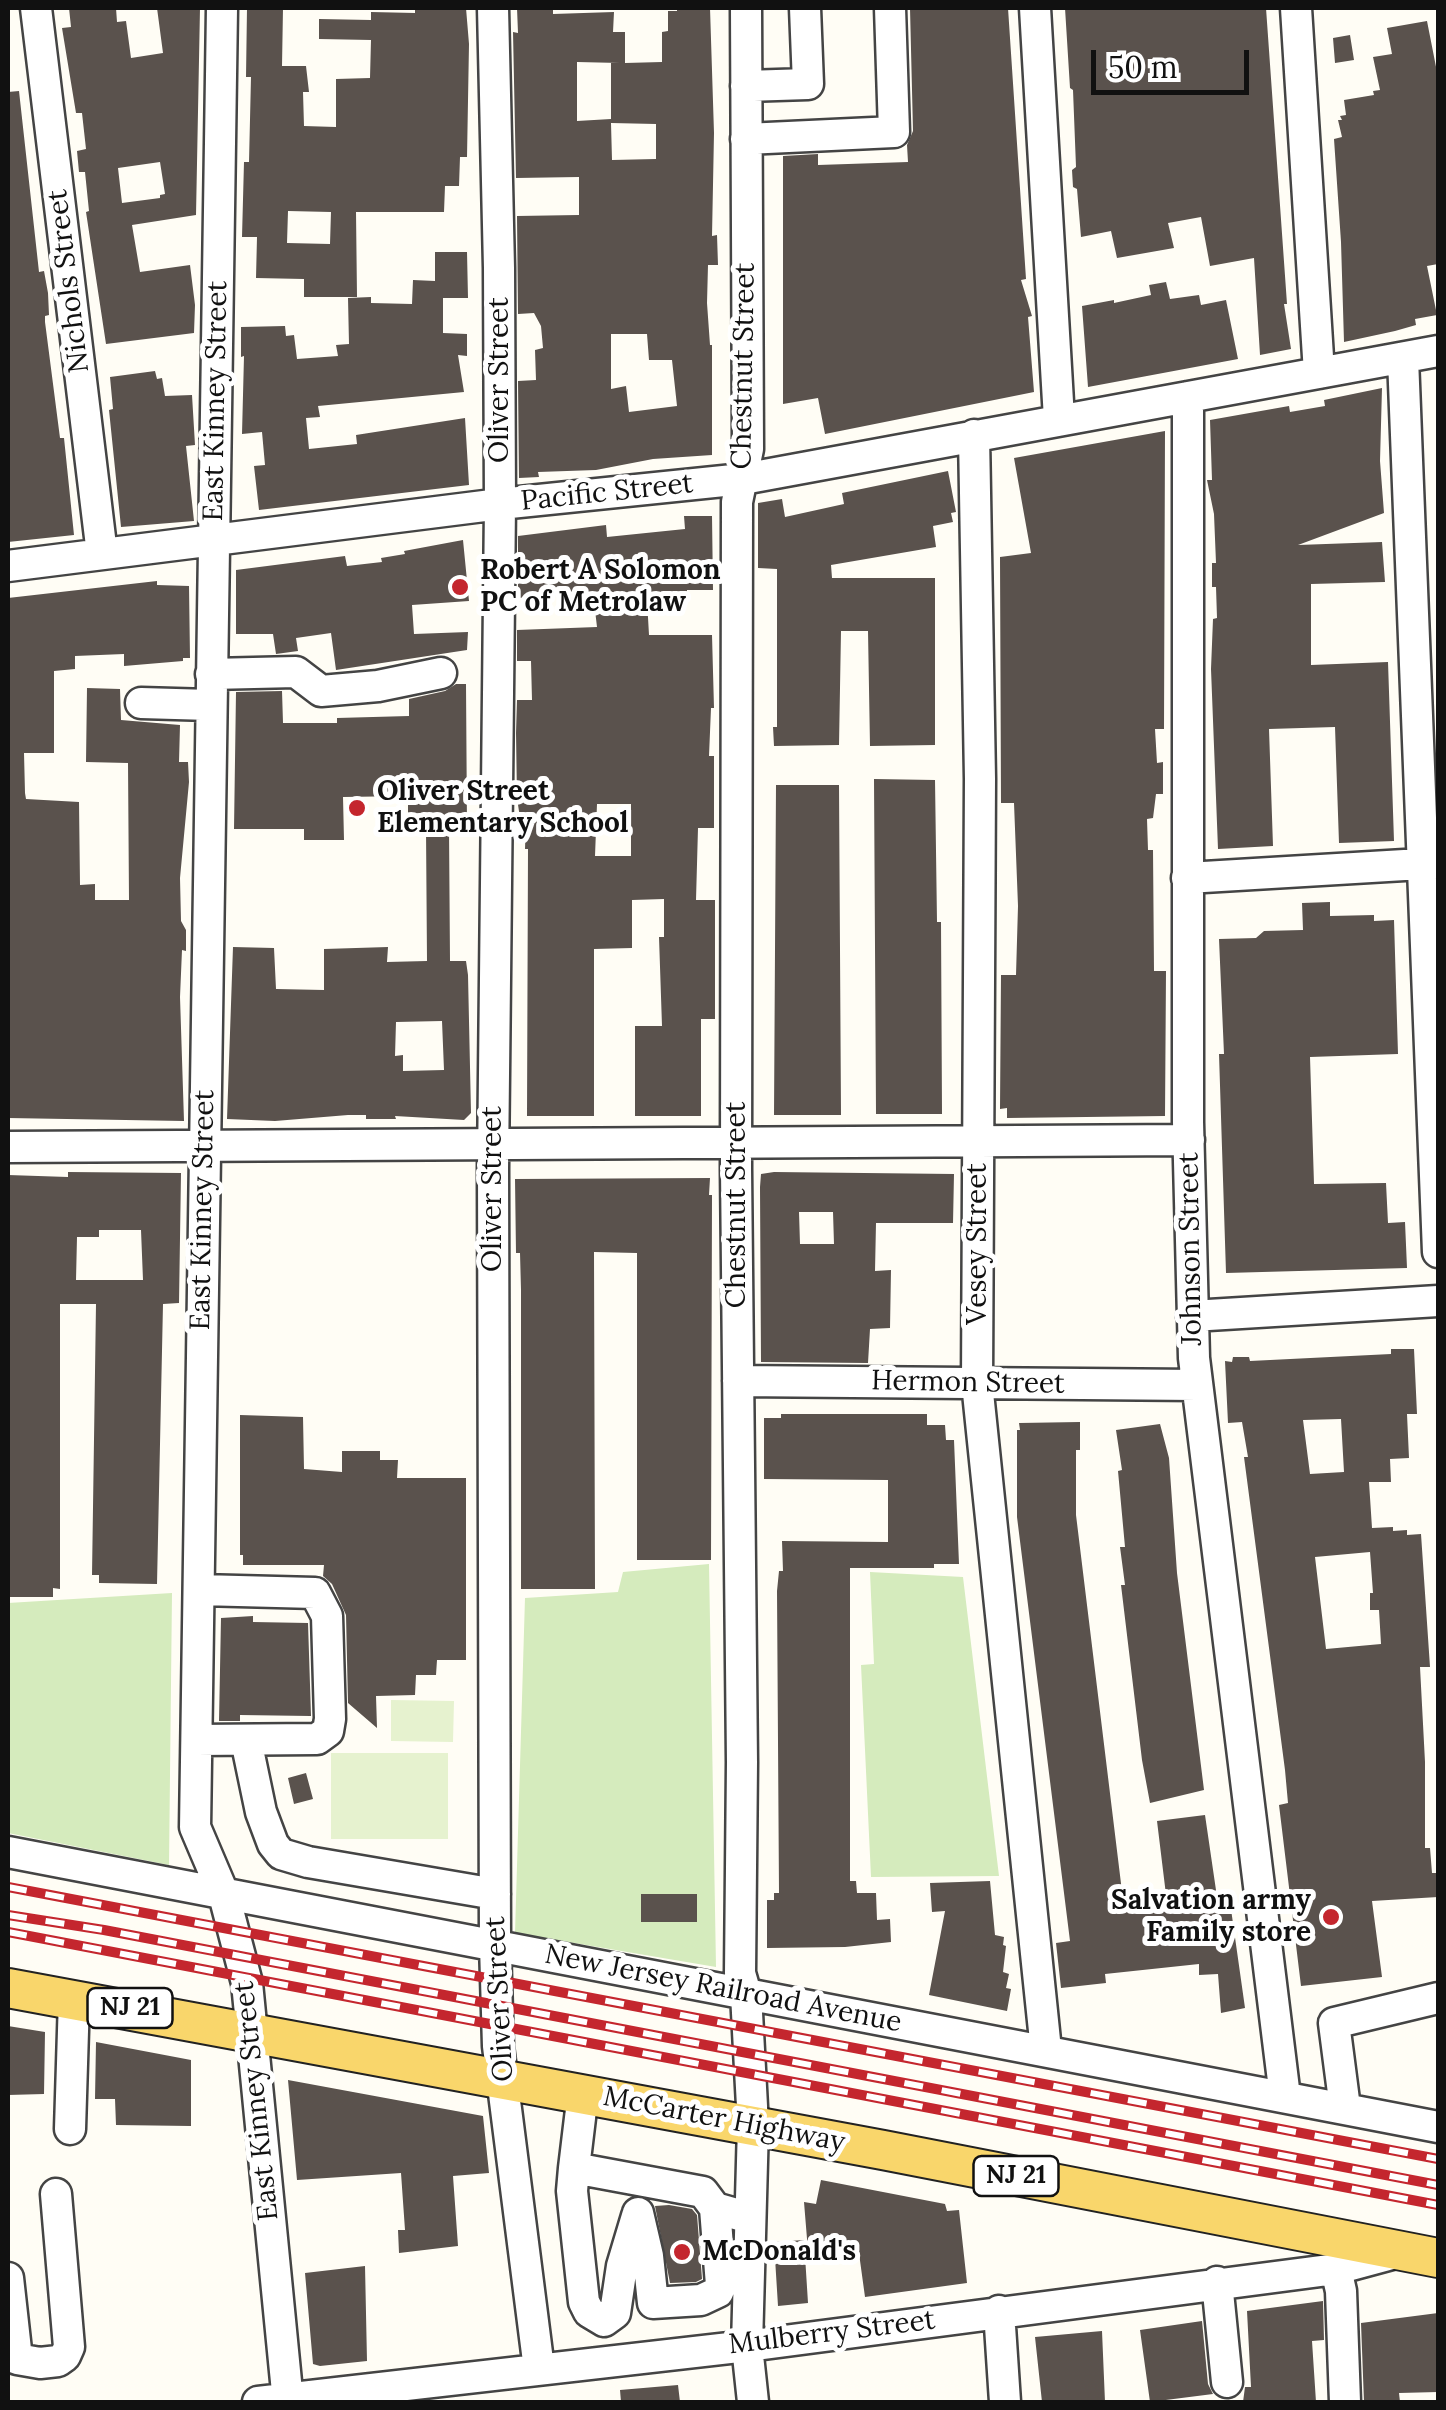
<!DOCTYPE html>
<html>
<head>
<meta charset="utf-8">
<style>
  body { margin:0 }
  #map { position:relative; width:1446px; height:2410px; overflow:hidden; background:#fffdf5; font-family:Lora,serif }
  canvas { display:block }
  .frame { position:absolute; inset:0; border:10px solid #111; pointer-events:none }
  .scale { position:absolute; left:1091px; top:50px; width:158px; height:45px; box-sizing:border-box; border:5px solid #111; border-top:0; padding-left:12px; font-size:30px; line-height:35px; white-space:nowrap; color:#111; -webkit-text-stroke:8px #fff; paint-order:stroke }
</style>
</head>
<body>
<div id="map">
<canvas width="1446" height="2410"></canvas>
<div class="frame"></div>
<div class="scale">50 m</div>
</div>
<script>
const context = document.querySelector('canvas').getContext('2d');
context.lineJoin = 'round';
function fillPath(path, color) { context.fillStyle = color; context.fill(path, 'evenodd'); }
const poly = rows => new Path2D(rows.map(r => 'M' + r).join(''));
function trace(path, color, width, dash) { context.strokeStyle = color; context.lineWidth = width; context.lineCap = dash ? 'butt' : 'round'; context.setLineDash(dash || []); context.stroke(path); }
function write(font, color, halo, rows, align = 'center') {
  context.font = font + ' Lora,serif'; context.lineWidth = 10; context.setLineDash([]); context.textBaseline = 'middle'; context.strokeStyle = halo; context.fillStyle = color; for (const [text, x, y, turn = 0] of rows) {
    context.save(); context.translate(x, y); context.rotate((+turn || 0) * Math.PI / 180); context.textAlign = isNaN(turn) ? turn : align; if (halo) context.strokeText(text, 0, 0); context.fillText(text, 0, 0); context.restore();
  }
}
fillPath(poly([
  [709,1564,716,1967,515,1933,525,1598,618,1592,623,1572],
  [870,1572,963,1577,999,1876,871,1877,861,1665,874,1664],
  [172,1593,169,1865,8,1833,8,1603]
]), '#d5ebbd');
fillPath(poly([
  [391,1700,454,1701,453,1742,391,1741],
  [331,1753,448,1753,448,1839,331,1839]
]), '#e6f2cf');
fillPath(poly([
  [69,8,116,8,117,22,126,21,131,58,163,53,157,8,200,8,196,215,132,225,140,272,190,265,195,305,194,333,106,344,86,212,89,211,85,172,79,172,77,151,86,149,82,113,76,113,62,28,71,27],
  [160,162,165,194,160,195,160,198,122,203,118,168],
  [247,8,283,8,282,66,306,66,309,92,303,92,304,126,336,127,336,79,370,78,371,40,319,39,319,19,371,20,371,12,415,13,415,8,466,8,469,44,467,157,460,157,459,186,445,186,444,212,356,212,357,297,304,297,304,279,256,278,257,237,242,237,244,162,249,162,251,77,246,77],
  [288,211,331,212,330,244,287,243],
  [517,8,553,8,553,14,614,12,613,32,625,32,625,63,662,62,662,32,668,31,668,11,677,11,677,8,710,8,714,133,712,236,717,235,718,265,708,265,707,303,710,345,712,345,712,455,653,459,596,470,538,472,539,477,519,478,518,381,536,380,535,350,543,348,541,326,534,313,518,314,517,216,579,215,579,177,516,178,513,32,518,33],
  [577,62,620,63,611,63,611,119,577,121],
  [611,123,656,124,656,159,612,160],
  [611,334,647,334,649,360,672,360,677,406,629,412,626,386,611,389],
  [910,8,1008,8,1026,279,1021,280,1032,316,1028,317,1034,392,825,434,818,398,783,404,783,156,818,154,818,165,908,162,907,145,913,131],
  [1065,8,1266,8,1287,304,1284,304,1291,349,1260,355,1254,258,1210,266,1201,217,1168,223,1174,248,1117,258,1111,231,1081,237,1077,189,1073,187,1072,170,1076,167,1073,90,1070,88],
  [1427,21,1438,77,1438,264,1427,266,1437,315,1415,319,1416,325,1395,331,1344,342,1341,242,1334,139,1342,137,1338,120,1342,120,1340,116,1346,115,1344,100,1374,95,1373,91,1380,90,1373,57,1392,54,1387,28],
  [1350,35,1354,60,1335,63,1333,38],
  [19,91,39,272,44,271,48,293,49,315,45,316,45,322,60,438,64,438,74,535,8,542,8,92],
  [435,252,467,252,468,298,443,298,443,333,467,334,467,356,458,355,464,392,318,406,320,417,306,418,309,449,357,444,356,435,465,418,469,485,259,510,254,466,265,465,262,432,242,434,244,356,241,357,241,327,285,326,286,336,294,335,297,359,338,356,336,345,349,344,348,298,371,297,371,303,412,304,413,280,435,281],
  [1166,282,1170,299,1199,295,1201,305,1226,300,1238,359,1088,387,1082,306,1114,300,1114,303,1151,295,1149,285],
  [155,371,157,379,162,378,165,396,192,395,195,445,186,446,194,521,121,527,109,410,113,409,110,377],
  [1382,388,1380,461,1384,513,1298,545,1382,542,1385,582,1311,584,1311,665,1388,662,1394,841,1339,843,1335,727,1269,729,1273,846,1218,849,1211,669,1213,619,1217,618,1216,587,1212,587,1212,563,1216,563,1214,514,1207,480,1212,480,1210,420,1289,406,1290,412,1325,406,1324,400],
  [1165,431,1164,729,1155,729,1157,763,1163,762,1163,794,1156,794,1153,818,1147,819,1148,850,1153,850,1154,971,1166,971,1165,1116,1007,1118,1007,1108,1000,1109,1001,975,1016,975,1018,906,1014,803,1001,803,1000,557,1031,553,1014,458],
  [948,471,956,512,951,513,953,522,933,526,936,547,831,565,832,578,935,578,935,745,870,746,868,631,841,631,839,745,774,746,773,727,777,727,777,569,758,568,758,503,782,499,785,517,844,504,842,493],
  [684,516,712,516,713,590,687,590,687,595,647,600,649,635,712,635,714,708,711,708,709,756,714,756,714,828,698,828,696,900,715,900,715,1019,701,1019,701,1116,635,1116,635,1026,662,1026,659,937,664,937,664,899,632,900,632,948,594,949,594,1116,527,1116,528,849,525,849,526,818,520,818,517,798,516,733,517,700,532,700,531,661,517,661,517,630,597,627,593,593,518,598,518,536,606,525,607,537,685,529],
  [597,804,631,804,631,856,595,856],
  [463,540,469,601,412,605,414,634,468,632,467,650,336,670,331,633,296,638,298,651,276,654,273,634,236,634,236,570,345,556,347,566,382,562,381,558,405,554,404,551],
  [157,581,157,585,189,586,190,658,183,658,183,661,124,666,124,654,75,656,75,669,54,671,54,753,24,753,25,793,26,799,79,802,80,885,95,884,95,900,129,900,128,763,86,762,87,688,120,689,121,720,180,725,179,762,188,762,189,782,180,878,181,921,186,930,186,951,182,950,180,997,184,1121,8,1118,8,598],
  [456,684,466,684,467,828,449,828,450,961,466,961,468,975,471,1113,464,1120,395,1116,396,1119,366,1119,366,1115,348,1115,275,1121,227,1119,233,947,274,948,276,989,324,990,324,949,388,947,387,962,427,961,426,829,408,829,408,796,343,797,344,840,304,840,304,829,234,829,236,692,282,691,283,723,337,723,337,718,409,716,409,699,445,691],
  [442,1021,444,1070,403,1071,403,1055,395,1056,396,1022],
  [874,779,935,780,937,922,941,922,942,1114,876,1114],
  [776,785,839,785,841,1115,774,1115],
  [1330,902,1330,916,1374,915,1374,921,1394,920,1398,1054,1310,1057,1314,1184,1386,1183,1388,1223,1405,1222,1407,1268,1226,1273,1219,1054,1224,1054,1219,939,1256,938,1264,931,1303,930,1302,903],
  [68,1172,181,1173,179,1303,163,1304,157,1584,99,1583,99,1575,92,1575,96,1304,60,1304,60,1589,53,1588,53,1597,8,1597,8,1175,68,1177],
  [99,1230,141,1230,143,1280,76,1280,77,1237,99,1237],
  [774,1172,954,1174,953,1223,876,1223,875,1271,891,1270,890,1328,870,1329,868,1363,761,1362,760,1187,761,1174],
  [799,1212,833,1212,834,1244,800,1244],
  [710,1178,709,1195,712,1195,711,1560,637,1560,637,1253,594,1252,595,1589,521,1589,521,1290,520,1253,516,1253,515,1179],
  [1391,1349,1414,1349,1417,1414,1407,1414,1409,1458,1390,1459,1391,1482,1369,1482,1372,1528,1393,1527,1393,1531,1407,1530,1407,1535,1421,1534,1430,1667,1420,1667,1425,1762,1425,1848,1430,1848,1432,1873,1438,1873,1438,1897,1372,1901,1382,1977,1301,1986,1279,1805,1288,1803,1285,1770,1244,1457,1248,1457,1242,1422,1228,1423,1225,1361,1232,1362,1233,1357,1249,1357,1250,1361,1391,1354],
  [1341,1419,1344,1472,1310,1474,1303,1420],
  [1370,1552,1373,1593,1370,1593,1370,1610,1379,1610,1381,1644,1326,1649,1315,1557],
  [781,1414,927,1414,927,1425,945,1425,946,1440,954,1440,959,1564,934,1564,934,1568,850,1568,850,1881,856,1881,857,1893,876,1893,877,1920,890,1919,891,1942,845,1947,767,1948,767,1900,774,1900,774,1893,779,1893,777,1591,779,1571,783,1571,782,1541,888,1542,888,1480,764,1479,764,1418,781,1418],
  [240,1415,303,1417,304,1469,342,1472,342,1451,380,1451,380,1460,398,1460,397,1478,466,1478,466,1660,437,1660,436,1675,416,1675,415,1695,376,1696,377,1728,348,1703,346,1615,332,1584,323,1576,324,1565,243,1565,243,1555,240,1555],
  [1080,1422,1080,1450,1076,1450,1076,1515,1124,1908,1167,1903,1157,1821,1205,1815,1217,1897,1229,1895,1245,2008,1221,2013,1218,1974,1199,1975,1199,1964,1105,1974,1106,1983,1061,1988,1056,1943,1070,1941,1017,1517,1017,1430,1020,1430,1019,1423],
  [1160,1424,1169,1458,1177,1573,1204,1790,1150,1803,1142,1760,1121,1585,1125,1585,1120,1547,1125,1547,1118,1471,1122,1470,1116,1430],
  [253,1616,253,1622,308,1623,311,1716,240,1715,240,1721,219,1721,221,1618],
  [306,1773,313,1799,294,1804,288,1778],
  [990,1881,995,1935,1004,1937,1003,1945,1006,1946,1003,1972,1009,1974,1006,1988,1011,1989,1007,2011,929,1995,945,1911,932,1912,930,1883],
  [641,1894,697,1894,697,1922,641,1922],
  [8,2026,45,2032,44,2094,8,2095],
  [96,2042,191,2060,191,2126,116,2125,115,2099,95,2099],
  [288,2080,483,2116,489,2173,453,2176,458,2246,399,2253,398,2230,405,2230,401,2173,297,2180],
  [821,2180,945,2204,947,2211,959,2210,967,2283,865,2297,858,2246,808,2251,804,2202,816,2204],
  [669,2205,692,2209,697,2215,702,2279,696,2282,670,2283,655,2206],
  [804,2240,808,2303,778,2306,774,2242],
  [365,2266,367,2361,320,2366,313,2364,305,2273],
  [1323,2301,1324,2340,1312,2341,1316,2402,1243,2402,1245,2387,1251,2387,1247,2311],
  [1438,2313,1438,2392,1399,2393,1400,2402,1364,2402,1361,2323],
  [1202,2321,1208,2384,1213,2394,1150,2402,1140,2330],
  [1102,2331,1105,2402,1042,2402,1035,2337],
  [678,2385,680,2402,621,2402,620,2390]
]), '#5a524d');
const minor = poly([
  [36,8,102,554],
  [222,8,195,1827,224,1895,247,1983,288,2402],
  [493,8,499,268,500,504,493,1168,495,1945,498,2046,539,2369],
  [746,8,748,449,737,502,736,1169,742,1762,740,1973,746,1994,753,2125,747,2346,753,2402],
  [1035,8,1059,419],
  [1296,8,1319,373],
  [746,86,808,84,805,8],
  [746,139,894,132,890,8],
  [1403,358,1438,1252],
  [1188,397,1188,1122,1194,1358,1285,2097],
  [974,435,980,779,977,1383,1046,2050],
  [8,566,500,504,743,479,1438,351],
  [211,674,296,672,321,691,378,686,441,673],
  [141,703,210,705],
  [1187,878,1438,863],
  [8,1147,1189,1140],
  [1192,1316,1438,1301],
  [738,1381,1197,1385],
  [197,1740,317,1739,328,1731,330,1719,327,1616,315,1593,200,1590],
  [246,1740,261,1812,273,1844,281,1854,308,1862,495,1894],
  [8,1852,1438,2127],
  [1345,2108,1334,2023,1438,1998],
  [70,2129,74,1998],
  [574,2168,583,2093],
  [638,2213,648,2256,653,2303,701,2300,718,2292,721,2285,715,2208],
  [1336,2269,1341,2291,1345,2402],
  [8,2278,17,2359,40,2363,58,2361,65,2356,69,2347,56,2194],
  [1217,2282,1227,2382],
  [999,2311,1005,2402],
  [604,2321,589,2312,584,2302,572,2191,574,2168,703,2192,715,2208,750,2218],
  [604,2321,615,2313,622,2266,637,2216],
  [258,2402,747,2346,1336,2269,1399,2252]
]);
const major = poly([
  [8,1988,883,2150,1438,2258]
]);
trace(minor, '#444', 35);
trace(major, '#222', 42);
trace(minor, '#fff', 30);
trace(major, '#f9d66b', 38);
const rail = poly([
  [8,1887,1438,2159],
  [8,1915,104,1930,1438,2185],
  [8,1932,1438,2205]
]);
trace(rail, '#c4262e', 10);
trace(rail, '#fff', 6, [19]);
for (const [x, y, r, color] of [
  [460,587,10,"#c4262e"],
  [357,808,10,"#c4262e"],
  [1331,1917,10,"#c4262e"],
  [682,2252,10,"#c4262e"]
]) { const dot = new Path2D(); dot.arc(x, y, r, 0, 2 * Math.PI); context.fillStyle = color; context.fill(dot); trace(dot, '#fff', 4); }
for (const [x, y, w] of [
  [130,2008,85],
  [1016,2176,85]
]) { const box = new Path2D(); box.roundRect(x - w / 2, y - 20, w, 40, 8); context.fillStyle = '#fff'; context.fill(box); trace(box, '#111', 2.5); }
write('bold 25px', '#111', null, [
  ["NJ 21",130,2008],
  ["NJ 21",1016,2176]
]);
write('28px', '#111', '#fff', [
  ["Nichols Street",69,281,-97],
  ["Chestnut Street",744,366,-89],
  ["Oliver Street",500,380,-90],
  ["East Kinney Street",216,401,-89],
  ["Pacific Street",607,493,-6],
  ["Oliver Street",493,1189,-90],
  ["Chestnut Street",737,1205,-90],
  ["East Kinney Street",203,1210,-89],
  ["Vesey Street",978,1244,-90],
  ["Johnson Street",1191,1249,-91],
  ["Hermon Street",968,1383,1],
  ["New Jersey Railroad Avenue",723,1989,11],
  ["Oliver Street",500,1999,-93],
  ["East Kinney Street",257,2101,-96],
  ["McCarter Highway",724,2120,11],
  ["Mulberry Street",832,2333,-7]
]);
write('bold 28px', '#111', '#fff', [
  ["Robert A Solomon",480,571],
  ["PC of Metrolaw",480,603],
  ["Oliver Street",377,792],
  ["Elementary School",377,824],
  ["Salvation army",1311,1901,"right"],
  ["Family store",1311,1933,"right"],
  ["McDonald's",702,2252]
], 'left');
</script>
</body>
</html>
